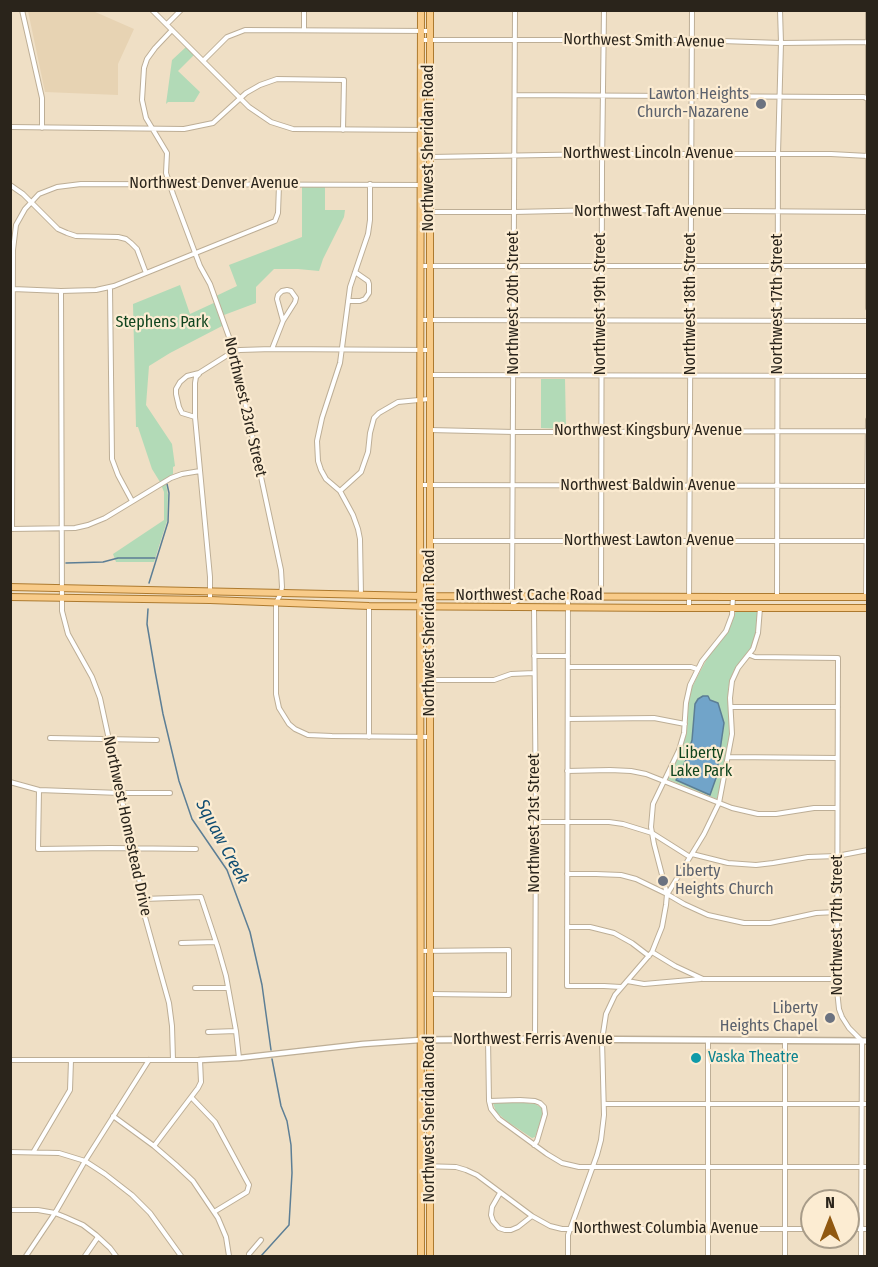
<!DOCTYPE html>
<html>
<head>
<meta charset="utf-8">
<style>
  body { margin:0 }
  #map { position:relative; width:878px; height:1267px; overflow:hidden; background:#efdfc5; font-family:"Fira Sans Condensed",sans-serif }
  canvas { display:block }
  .frame { position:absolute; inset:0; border:12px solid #2a241b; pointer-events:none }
  .north { position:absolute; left:800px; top:1189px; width:60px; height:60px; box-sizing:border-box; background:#fcecd2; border:2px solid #a89c89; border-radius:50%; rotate:0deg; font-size:16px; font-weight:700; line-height:24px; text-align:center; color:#2a241b }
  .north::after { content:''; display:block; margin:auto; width:21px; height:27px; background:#905810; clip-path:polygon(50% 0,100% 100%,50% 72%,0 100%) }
</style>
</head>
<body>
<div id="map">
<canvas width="878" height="1267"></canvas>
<div class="frame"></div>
<div class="north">N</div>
</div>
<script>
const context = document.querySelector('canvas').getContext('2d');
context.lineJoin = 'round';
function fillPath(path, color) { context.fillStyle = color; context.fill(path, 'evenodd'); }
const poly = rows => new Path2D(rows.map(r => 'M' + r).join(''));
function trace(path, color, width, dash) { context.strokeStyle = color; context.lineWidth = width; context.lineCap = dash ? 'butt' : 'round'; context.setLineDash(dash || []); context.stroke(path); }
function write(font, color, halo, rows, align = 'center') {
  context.font = font + ' "Fira Sans Condensed",sans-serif'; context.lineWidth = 4.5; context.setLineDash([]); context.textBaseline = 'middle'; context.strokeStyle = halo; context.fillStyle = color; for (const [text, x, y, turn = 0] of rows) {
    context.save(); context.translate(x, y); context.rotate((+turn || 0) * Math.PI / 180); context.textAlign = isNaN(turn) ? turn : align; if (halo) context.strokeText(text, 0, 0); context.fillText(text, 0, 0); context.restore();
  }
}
fillPath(poly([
  [28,11,93,11,134,29,118,64,118,95,45,92]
]), '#e7d3b3');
fillPath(poly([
  [186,47,194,55,178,71,200,92,194,102,168,102,166,104,172,60],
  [302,186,325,186,325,210,345,210,344,217,323,259,319,271,298,269,274,269,256,287,256,303,224,315,222,326,170,353,149,366,146,405,172,444,175,466,173,467,173,474,165,479,168,495,167,521,154,562,116,562,113,554,164,520,164,492,160,482,152,469,138,427,136,427,133,304,180,285,190,314,218,301,216,296,237,286,229,265,302,237],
  [541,379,565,379,566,429,541,428],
  [736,611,757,611,757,621,755,636,752,646,734,670,730,679,728,691,730,729,726,760,717,799,667,779,682,749,687,730,688,704,690,692,696,679,708,657,728,632],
  [520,1102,535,1104,542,1108,543,1115,535,1137,532,1138,508,1122,496,1112,493,1103]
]), '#b2dab7');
const water = poly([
  [703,696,708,696,710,700,718,703,724,723,716,778,710,795,676,780,686,760,692,740,695,704,698,699,703,696]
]);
fillPath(water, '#71a4c9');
trace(water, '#5c7e95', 1.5);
trace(poly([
  [66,563,103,562,118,558,155,558],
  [149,583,168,522,169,493,167,484],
  [148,609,147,624,155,671,163,714,179,781,192,819,227,870,250,932,262,985,271,1050],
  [261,1256,289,1225,292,1173,291,1145,287,1121,281,1106,272,1059]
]), '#5c7e95', 1.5);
const minor = poly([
  [22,10,42,98,42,128],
  [152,10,249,107,271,122,293,129,429,130],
  [868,11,868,308],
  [167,24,181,10],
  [304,29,304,10],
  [172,30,155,48,147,59,144,68,142,100,146,118,167,153,166,173,173,194,200,266,210,284,234,351,281,570,282,587,281,593,276,603,276,694,279,708,289,724,295,729,308,735,332,736,430,737],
  [421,40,692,40,781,43,868,42],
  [203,61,227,37,245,30,430,31],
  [515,95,835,97,864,97,868,99],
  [10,127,184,129,213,123,246,93,260,85,277,79,344,80,343,130],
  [430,157,603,154,831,154,868,156],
  [10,185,23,194,58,229,67,233,76,236,118,237,126,239,131,243,137,249,146,273],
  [430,212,514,212,601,210,868,212],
  [421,266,868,266],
  [110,287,112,459,118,475,132,501],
  [13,289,61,291,96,290,114,286,275,221,278,213,279,185],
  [287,290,291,291,296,298,295,302,283,321,277,299,278,295,282,291,287,290],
  [61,291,62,611,68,634,92,677,100,698,141,888,145,917,169,1003,172,1026,173,1060],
  [348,301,360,301,365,299,369,293,369,284,368,281,355,272],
  [420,320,868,321],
  [272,349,283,321],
  [199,374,196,377,195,383,195,417,210,577,210,600],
  [430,375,868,376],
  [195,417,182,413,179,407,176,394,176,389,180,382,187,376,199,373,234,351,240,350,272,349,429,350],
  [430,430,514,432,868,431],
  [421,485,868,486],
  [340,491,361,472,368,452,370,433,374,418,379,413,398,402,429,399],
  [11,529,75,528,88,525,105,518,171,478,182,474,200,471],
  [12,529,13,250,16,225,25,209,39,194,57,187,81,184,429,185],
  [430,541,868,541],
  [361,595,360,539,358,529,353,515,340,491,326,479,321,470,318,461,317,441,322,418,340,363,350,287,368,234,370,220,370,184],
  [512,596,515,10],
  [601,596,602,168,604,10],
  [777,596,778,154,781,43,780,10],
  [568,597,567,984,567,986,604,986,621,987],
  [866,597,868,420],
  [513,607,513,603,522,598],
  [534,607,536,822,535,1039],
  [689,607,692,10],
  [750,655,755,657,838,658,837,990,839,1009,842,1017,849,1028,862,1041,861,1256],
  [534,656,568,656],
  [568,667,691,667,697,669],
  [420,680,494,680,511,674,534,673],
  [731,707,838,707],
  [568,719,654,718,685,724],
  [369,737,369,606],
  [50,738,157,740],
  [728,757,837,758],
  [567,771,610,770,631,771,646,774,732,808,758,814,776,814,814,808,837,808],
  [10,782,39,790,120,793,170,793],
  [39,790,38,849,110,848,196,849],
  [536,822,609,822,623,824,652,833,690,857],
  [692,854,728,863,756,865,773,863,808,857,837,856,868,850],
  [567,874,596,874,621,875,636,879,667,894,684,904,708,915,744,923,770,923,816,913,837,912],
  [668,893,704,834,719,803,732,734,730,698,732,681,738,668,753,649,758,633,760,608],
  [143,899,201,897,218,948,226,976,236,1031,239,1058],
  [567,927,590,927,614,933,632,943,649,956],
  [181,943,216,942],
  [420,951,509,950,509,995,430,994],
  [652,952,675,966,703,979,837,979],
  [627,981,644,984,701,979],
  [195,988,228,988],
  [208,1032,236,1031],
  [488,1039,489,1101,491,1109,499,1119,547,1154,562,1163,579,1167,868,1167],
  [785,1040,785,1256],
  [10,1060,200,1060,201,1082,198,1088,154,1146],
  [192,1098,215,1122,249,1185,247,1192,214,1212],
  [489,1101,520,1100,535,1101,540,1103,544,1107,545,1114,537,1141,534,1145],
  [604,1104,868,1104],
  [113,1116,154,1146,176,1165,193,1181,218,1218,226,1237,229,1256],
  [34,1151,70,1090,71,1060],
  [10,1152,59,1153,85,1161,105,1174,132,1195,150,1213,181,1256],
  [421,1166,456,1167,466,1170,477,1175,532,1216,550,1226,562,1229,812,1229],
  [500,1193,492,1207,491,1215,493,1221,499,1228,505,1230,511,1230,518,1227,532,1216],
  [10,1210,38,1210,55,1213,65,1217,83,1225,96,1235,110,1248,116,1256],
  [848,1229,868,1229],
  [26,1256,55,1213,85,1161,149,1060],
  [85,1256,98,1237],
  [249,1256,249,1254,261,1240],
  [568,1256,568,1235,597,1155,601,1140,604,1115,602,1040,606,1014,615,995,652,952,662,927,666,905,667,894,654,844,651,827,653,804,679,750,684,733,686,703,690,685,702,661,726,631,732,615,733,597],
  [708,1256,708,1040]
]);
const tertiary = poly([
  [200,1060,239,1058,363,1044,420,1040]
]);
const secondary = poly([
  [420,1040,535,1039,868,1041]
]);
const primary = poly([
  [430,10,430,1256],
  [10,587,420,596,730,597,868,597],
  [10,597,210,600,369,606,664,608,868,608],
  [421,1256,420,485,421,10]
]);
trace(minor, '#bdae96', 6);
trace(tertiary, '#bdae96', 7);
trace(secondary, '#bdae96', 8);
trace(primary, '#ad7a2f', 8);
trace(minor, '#fff', 4);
trace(tertiary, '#fff', 4.5);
trace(secondary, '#fff', 5);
trace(primary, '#f8cb89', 6);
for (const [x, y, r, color] of [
  [761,104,6,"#6b7280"],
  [663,881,6,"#6b7280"],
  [830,1018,6,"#6b7280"],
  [696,1058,6,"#0f9aa8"]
]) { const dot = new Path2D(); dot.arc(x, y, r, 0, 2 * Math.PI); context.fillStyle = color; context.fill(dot); trace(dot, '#fcecd2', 2); }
write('16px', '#2a241b', '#fcecd2', [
  ["Northwest Smith Avenue",644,41,1],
  ["Northwest Sheridan Road",429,148,-90],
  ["Northwest Lincoln Avenue",648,154],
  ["Northwest Denver Avenue",214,184],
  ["Northwest Taft Avenue",648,212],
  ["Northwest 20th Street",514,303,-90],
  ["Northwest 19th Street",601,304,-90],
  ["Northwest 18th Street",691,304,-90],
  ["Northwest 17th Street",778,304,-90],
  ["Northwest 23rd Street",245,407,77],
  ["Northwest Kingsbury Avenue",648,431],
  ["Northwest Baldwin Avenue",648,486],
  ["Northwest Lawton Avenue",649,541],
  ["Northwest Cache Road",529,596],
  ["Northwest Sheridan Road",430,633,-90],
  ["Northwest 21st Street",535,823,-90],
  ["Northwest Homestead Drive",127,826,78],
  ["Northwest 17th Street",838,925,-90],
  ["Northwest Ferris Avenue",533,1040],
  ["Northwest Sheridan Road",430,1119,-90],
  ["Northwest Columbia Avenue",666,1229]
]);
write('16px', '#5b616d', '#fcecd2', [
  ["Lawton Heights",749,95],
  ["Church-Nazarene",749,113],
  ["Liberty",675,872,"left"],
  ["Heights Church",675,890,"left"],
  ["Liberty",818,1009],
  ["Heights Chapel",818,1027]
], 'right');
write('16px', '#10451f', '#fcecd2', [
  ["Stephens Park",162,323],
  ["Liberty",701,754],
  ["Lake Park",701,772]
]);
write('16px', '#0d838f', '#fcecd2', [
  ["Vaska Theatre",708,1058]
], 'left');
write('italic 18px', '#114e73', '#fcecd2', [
  ["Squaw Creek",222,842,62]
]);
</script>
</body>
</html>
